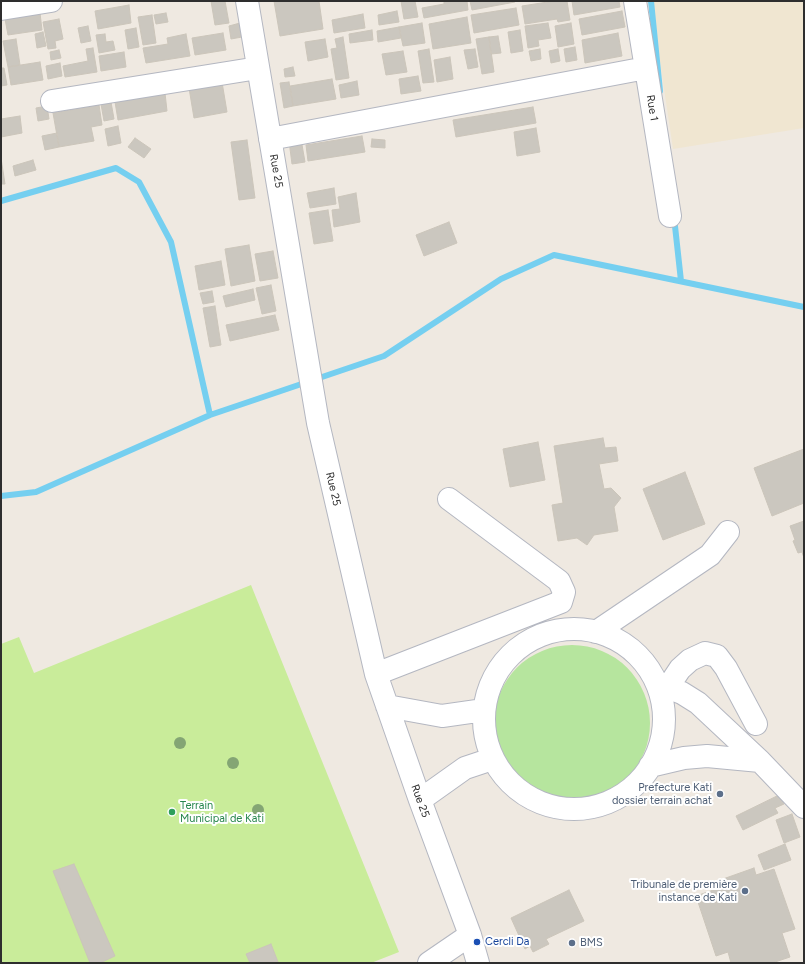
<!DOCTYPE html>
<html>
<head>
<meta charset="utf-8">
<style>
  body { margin:0 }
  #map { position:relative; width:805px; height:964px; overflow:hidden; background:#efe9e1; font-family:Figtree,sans-serif }
  canvas { display:block }
  .frame { position:absolute; inset:0; border:2px solid #2e2e2e; pointer-events:none }
</style>
</head>
<body>
<div id="map">
<canvas width="805" height="964"></canvas>
<div class="frame"></div>
</div>
<script>
const context = document.querySelector('canvas').getContext('2d');
context.lineJoin = 'round';
function fillPath(path, color) { context.fillStyle = color; context.fill(path, 'evenodd'); }
const poly = rows => new Path2D(rows.map(r => 'M' + r).join(''));
function trace(path, color, width, dash) { context.strokeStyle = color; context.lineWidth = width; context.lineCap = dash ? 'butt' : 'round'; context.setLineDash(dash || []); context.stroke(path); }
function write(font, color, halo, rows, align = 'center') {
  context.font = font + ' Figtree,sans-serif'; context.lineWidth = 4; context.setLineDash([]); context.textBaseline = 'middle'; context.strokeStyle = halo; context.fillStyle = color; for (const [text, x, y, turn = 0] of rows) {
    context.save(); context.translate(x, y); context.rotate((+turn || 0) * Math.PI / 180); context.textAlign = isNaN(turn) ? turn : align; if (halo) context.strokeText(text, 0, 0); context.fillText(text, 0, 0); context.restore();
  }
}
fillPath(poly([
  [651,1,804,1,804,128,673,149]
]), '#f0e6d1');
fillPath(poly([
  '494 723a78 78 0 1 1 156 0a78 78 0 1 1-156 0Z'
]), '#b6e59e');
fillPath(poly([
  [251,585,399,952,371,963,1,963,1,644,19,637,34,673]
]), '#c9ec9a');
trace(poly([
  [651,1,660,91],
  [1,201,116,168,139,182,171,242,210,415],
  [674,217,681,281],
  [1,496,36,492,210,415,384,356,501,279,554,255,804,307]
]), '#75cff0', 6);
const building = poly([
  [211,1,225,1,229,23,215,25,211,1],
  [274,1,319,1,323,29,280,36,274,1],
  [401,1,415,1,418,17,404,19,401,1],
  [444,1,467,1,468,10,424,18,422,8,444,4,444,1],
  [470,1,515,1,515,2,472,10,470,1],
  [554,1,567,1,570,20,558,22,557,19,525,24,522,6,554,1],
  [572,1,619,1,620,7,574,15,572,1],
  [129,5,131,23,98,29,95,11,129,5],
  [516,8,519,25,474,33,471,15,516,8],
  [397,11,399,22,379,25,378,15,397,11],
  [622,11,625,27,582,35,579,19,622,11],
  [40,13,42,30,8,35,5,19,40,13],
  [166,13,168,22,156,24,154,15,166,13],
  [363,14,365,28,334,33,332,20,363,14],
  [152,15,156,43,143,45,138,17,152,15],
  [467,17,471,43,433,49,429,24,467,17],
  [59,19,63,39,55,41,56,48,48,49,43,22,59,19],
  [240,23,242,37,231,39,229,26,240,23],
  [422,23,425,43,403,46,399,27,422,23],
  [548,23,551,38,538,40,539,46,528,48,525,26,548,23],
  [571,23,574,44,558,47,555,26,571,23],
  [88,26,91,41,81,43,78,28,88,26],
  [399,27,401,38,378,42,377,31,399,27],
  [136,28,139,47,128,49,125,30,136,28],
  [372,30,373,40,350,43,349,34,372,30],
  [520,30,523,51,511,53,508,32,520,30],
  [43,32,46,46,37,48,35,34,43,32],
  [223,33,226,50,195,55,192,38,223,33],
  [618,33,622,56,585,63,582,40,618,33],
  [105,34,106,42,113,41,115,50,99,53,96,35,105,34],
  [186,34,190,56,146,63,143,48,168,44,167,38,186,34],
  [498,36,501,53,491,54,489,37,498,36],
  [343,37,349,78,336,80,331,49,337,48,335,39,343,37],
  [489,37,494,72,482,74,476,39,489,37],
  [16,39,20,65,8,67,3,41,16,39],
  [325,39,328,57,308,61,305,42,325,39],
  [575,47,577,60,566,62,564,49,575,47],
  [93,48,97,72,65,77,63,66,88,61,86,49,93,48],
  [429,49,434,82,423,83,418,51,429,49],
  [475,49,478,67,468,69,464,50,475,49],
  [540,49,541,59,531,61,529,51,540,49],
  [558,49,560,61,551,63,549,51,558,49],
  [59,50,61,58,51,60,50,52,59,50],
  [403,51,407,72,386,75,382,54,403,51],
  [124,52,126,67,101,71,99,56,124,52],
  [450,57,453,79,437,82,434,60,450,57],
  [40,62,43,80,11,85,8,67,40,62],
  [60,63,62,76,48,79,46,66,60,63],
  [293,67,295,76,285,77,284,69,293,67],
  [1,68,4,68,7,85,1,86,1,68],
  [418,76,421,91,401,94,399,79,418,76],
  [332,79,336,99,293,106,290,86,332,79],
  [357,81,359,95,341,98,339,85,357,81],
  [222,82,227,112,194,118,189,88,222,82],
  [289,82,293,106,284,108,280,83,289,82],
  [165,93,167,111,118,120,115,102,165,93],
  [111,102,114,119,104,121,101,104,111,102],
  [99,105,102,125,91,127,94,141,59,147,53,113,99,105],
  [47,106,49,119,38,121,36,108,47,106],
  [533,107,536,123,456,137,453,120,533,107],
  [20,116,22,133,1,137,1,119,20,116],
  [118,126,121,143,108,146,105,129,118,126],
  [536,128,540,152,517,156,514,132,536,128],
  [57,133,59,147,45,150,42,136,57,133],
  [362,136,365,152,308,161,306,145,362,136],
  [135,138,151,149,144,158,128,147,135,138],
  [301,139,305,162,292,164,289,141,301,139],
  [372,139,385,140,385,148,371,147,372,139],
  [247,140,255,198,239,200,231,142,247,140],
  [1,158,5,184,1,184,1,158],
  [33,160,36,170,15,176,13,166,33,160],
  [334,188,336,204,310,208,307,193,334,188],
  [356,193,360,222,334,227,332,210,340,209,338,197,356,193],
  [328,210,333,241,314,244,309,213,328,210],
  [449,222,457,243,424,256,416,235,449,222],
  [249,245,255,281,231,286,225,249,249,245],
  [273,251,278,278,260,281,255,254,273,251],
  [221,261,225,285,199,290,195,266,221,261],
  [271,285,276,311,262,314,256,288,271,285],
  [253,289,255,300,226,307,223,296,253,289],
  [212,291,214,302,203,304,200,293,212,291],
  [215,306,221,345,210,347,203,308,215,306],
  [275,315,279,330,230,341,226,325,275,315],
  [603,438,605,448,616,447,618,461,599,464,604,489,611,488,621,498,614,507,618,531,594,535,587,545,577,538,558,541,552,505,563,503,554,446,603,438],
  [538,442,545,480,510,487,503,449,538,442],
  [804,449,804,503,772,516,754,468,804,449],
  [685,472,705,524,663,540,643,489,685,472],
  [804,521,804,558,802,552,798,553,793,541,795,540,790,526,804,521],
  [779,795,784,804,775,808,778,813,743,830,736,816,779,795],
  [792,814,800,837,784,843,776,820,792,814],
  [785,844,791,860,764,870,758,855,785,844],
  [74,864,115,956,100,963,90,963,53,871,74,864],
  [754,868,756,875,774,869,795,929,782,933,790,957,772,963,731,963,728,952,716,956,696,896,725,886,723,879,754,868],
  [569,890,584,921,546,939,549,944,533,952,530,946,525,949,511,918,569,890],
  [271,944,278,962,250,963,246,954,271,944]
]);
fillPath(building, '#cbc7bf');
trace(building, '#cbc5ba', 1);
const minor = poly([
  [247,1,318,423,376,674,420,800,470,935,478,963],
  [635,1,670,216],
  [1,9,51,1],
  [52,101,258,68],
  [270,139,646,68],
  '484 719a90 90 0 1 1 180 0a90 90 0 1 1-180 0Z',
  [596,632,710,555,728,532],
  [376,674,561,602,564,592,559,581,449,499],
  [668,687,680,669,690,660,705,653,717,656,726,668,756,724],
  [387,706,442,716,484,710],
  [760,761,804,807],
  [650,766,684,758,707,756,760,761,698,703,682,693,657,683],
  [420,800,465,768,492,759],
  [429,963,470,935]
]);
trace(minor, '#b4b7c1', 24);
trace(minor, '#fff', 22);
context.fillStyle = '#84a574';
for (const [x, y] of [
  [180,743],
  [233,763],
  [258,810]
]) { context.beginPath(); context.arc(x, y, 6, 0, 2 * Math.PI); context.fill(); }
for (const [x, y, r, color] of [
  [720,794,4,"#5c6f8a"],
  [172,812,4,"#2e9e5b"],
  [745,891,4,"#5c6f8a"],
  [477,942,4,"#1a4fb4"],
  [572,943,4,"#5c6f8a"]
]) { const dot = new Path2D(); dot.arc(x, y, r, 0, 2 * Math.PI); context.fillStyle = color; context.fill(dot); trace(dot, '#fff', 1.5); }
write('11px', '#2e2e2e', '#fff', [
  ["Rue 1",652,108,81],
  ["Rue 25",276,171,80],
  ["Rue 25",333,489,77],
  ["Rue 25",420,801,70]
]);
write('11px', '#4e5e75', '#fff', [
  ["Prefecture Kati",712,788],
  ["dossier terrain achat",712,801],
  ["Tribunale de première",737,885],
  ["instance de Kati",737,898],
  ["BMS",580,943,"left"]
], 'right');
write('11px', '#27864d', '#fff', [
  ["Terrain",180,806],
  ["Municipal de Kati",180,819]
], 'left');
write('11px', '#164399', '#fff', [
  ["Cercli Da",485,942]
], 'left');
</script>
</body>
</html>
